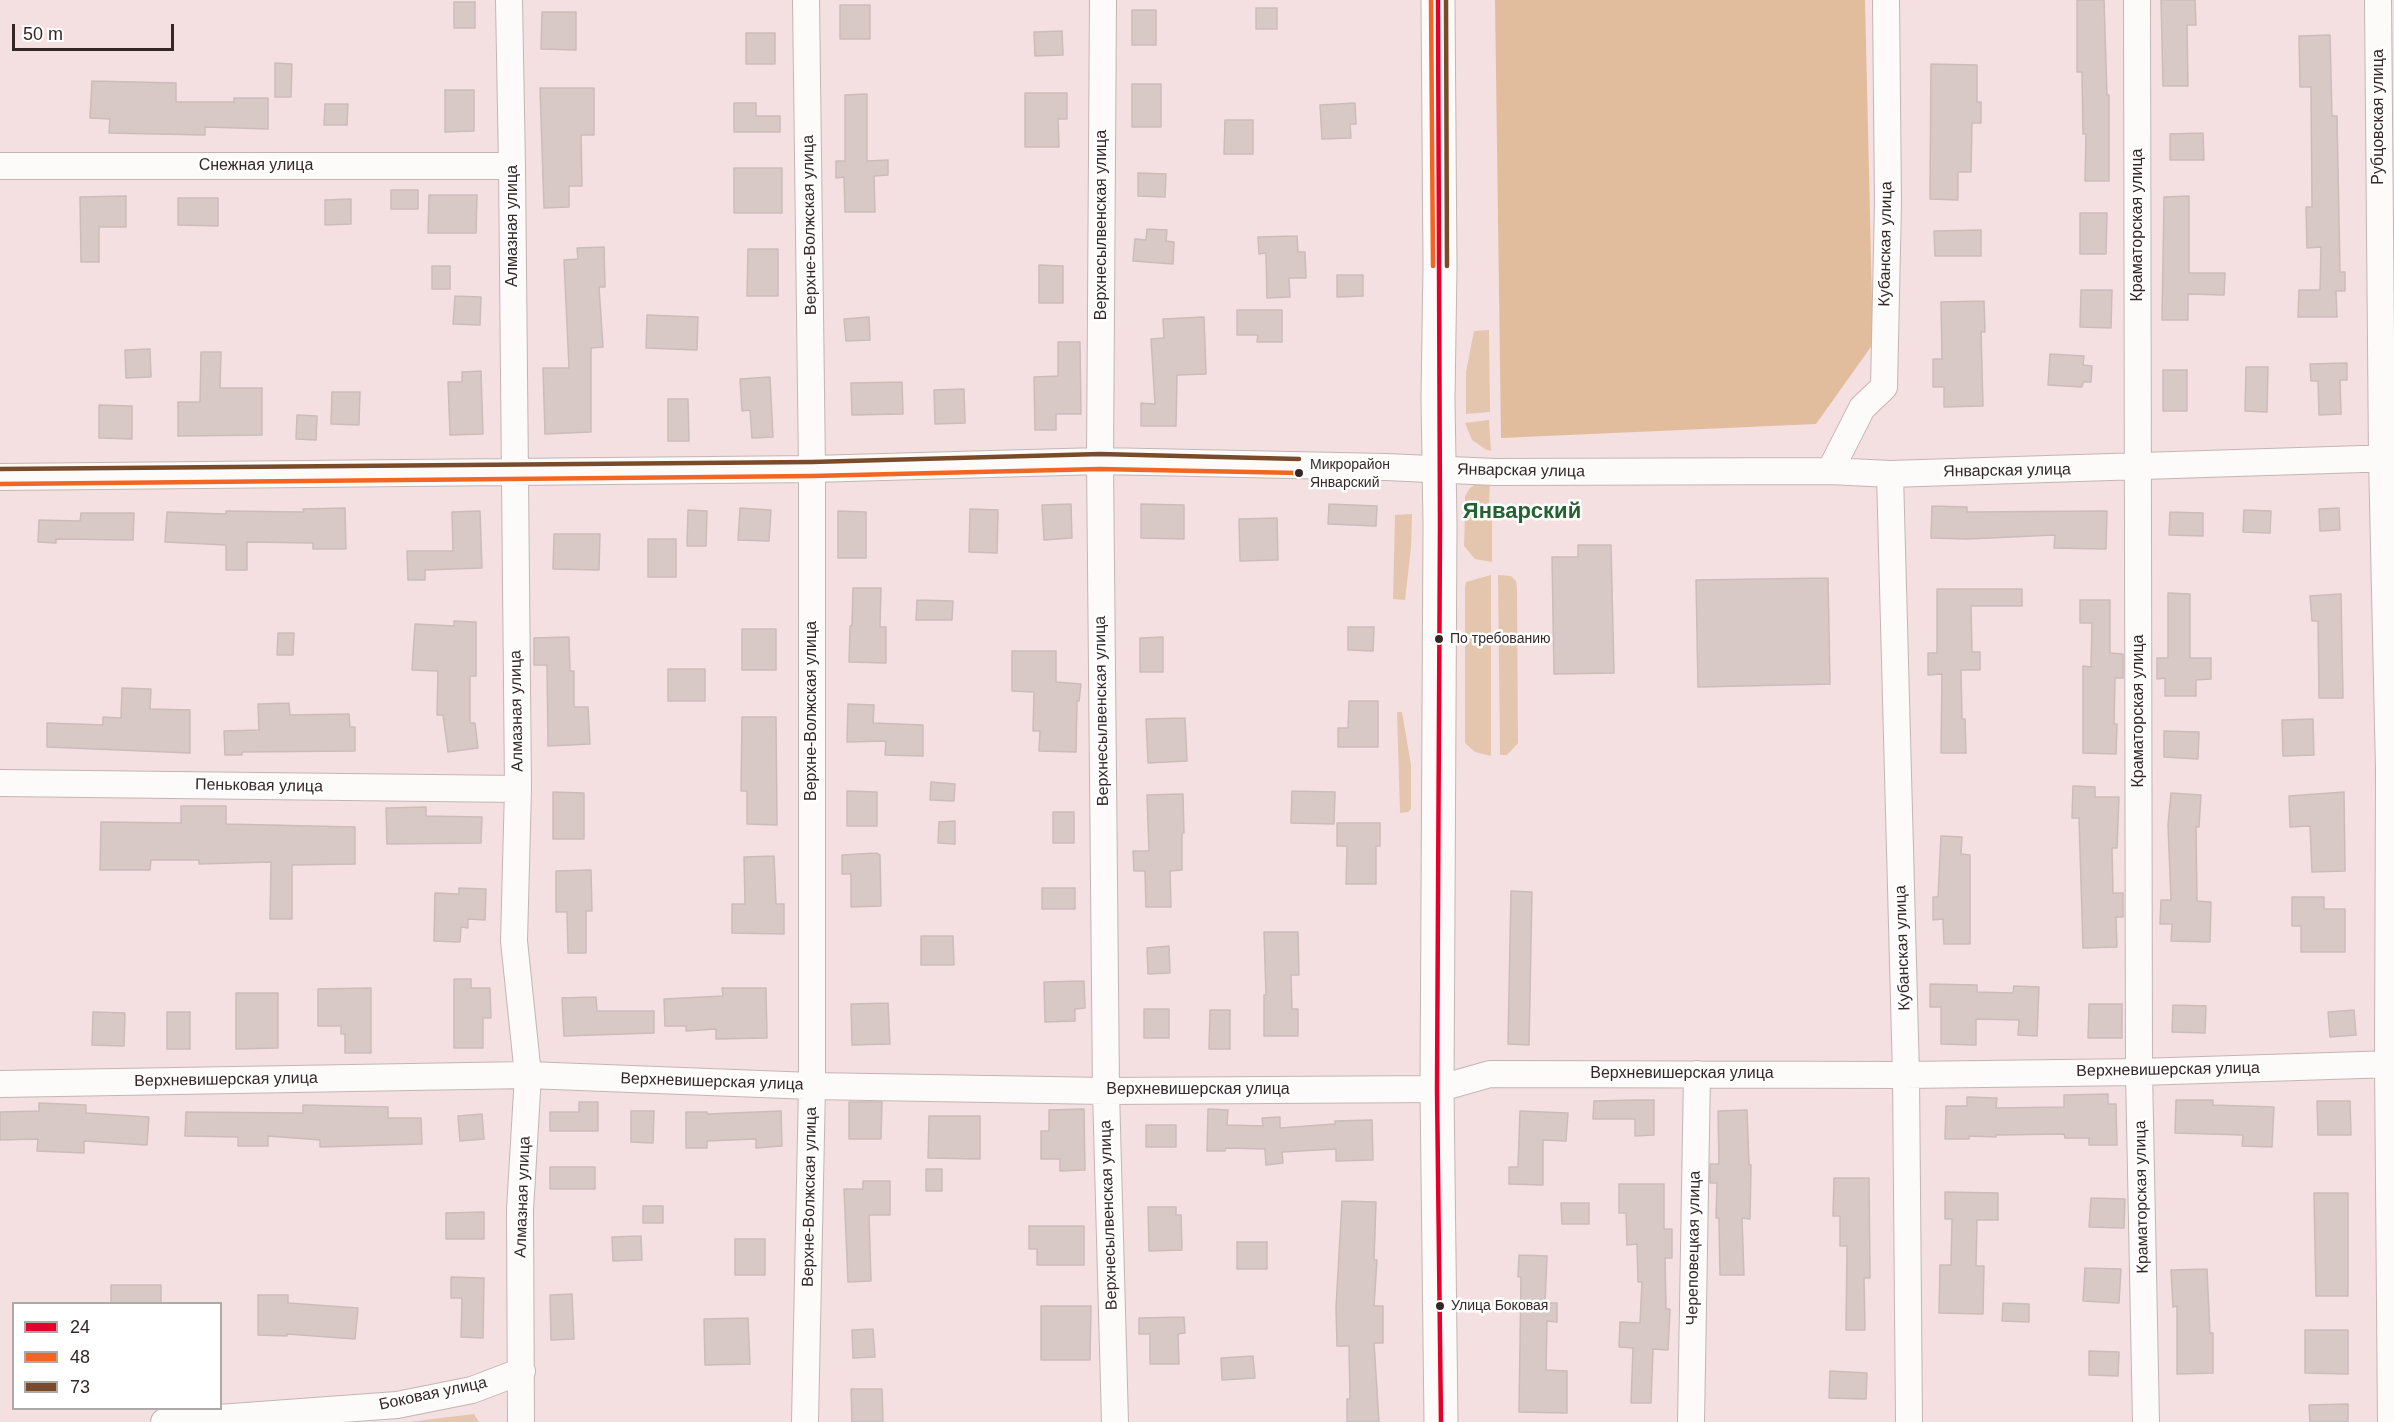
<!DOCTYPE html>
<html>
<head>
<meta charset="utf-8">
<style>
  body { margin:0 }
  #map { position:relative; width:2394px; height:1422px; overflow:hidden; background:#f4e0e0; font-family:Arial,sans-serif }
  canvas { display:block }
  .legend { position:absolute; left:12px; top:1302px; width:210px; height:108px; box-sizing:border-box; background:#fff; border:2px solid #aea9a9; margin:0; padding:8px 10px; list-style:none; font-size:18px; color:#352728 }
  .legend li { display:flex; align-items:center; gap:12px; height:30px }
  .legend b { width:30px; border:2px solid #aea9a9 }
  .scale { position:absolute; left:12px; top:24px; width:162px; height:27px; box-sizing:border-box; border:3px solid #352728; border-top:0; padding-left:8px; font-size:18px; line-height:21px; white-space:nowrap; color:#352728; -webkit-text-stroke:4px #fff; paint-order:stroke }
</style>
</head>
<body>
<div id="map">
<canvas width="2394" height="1422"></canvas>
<ul class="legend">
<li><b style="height:8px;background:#e4002b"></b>24</li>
<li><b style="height:8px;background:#f26522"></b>48</li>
<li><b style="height:8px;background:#7a4b2a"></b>73</li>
</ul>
<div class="scale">50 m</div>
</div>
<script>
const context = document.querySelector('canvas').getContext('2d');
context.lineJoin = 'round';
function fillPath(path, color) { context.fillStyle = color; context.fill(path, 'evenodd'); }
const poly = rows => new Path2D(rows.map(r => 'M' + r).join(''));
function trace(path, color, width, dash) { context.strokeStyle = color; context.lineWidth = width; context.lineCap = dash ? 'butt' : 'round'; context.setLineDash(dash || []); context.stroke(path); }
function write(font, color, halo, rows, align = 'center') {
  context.font = font + ' Arial,sans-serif'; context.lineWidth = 5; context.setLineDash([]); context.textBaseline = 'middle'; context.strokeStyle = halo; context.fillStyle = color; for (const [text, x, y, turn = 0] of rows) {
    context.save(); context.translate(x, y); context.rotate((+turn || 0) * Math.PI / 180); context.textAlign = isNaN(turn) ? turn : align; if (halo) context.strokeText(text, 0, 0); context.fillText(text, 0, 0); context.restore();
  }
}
fillPath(poly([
  [1489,330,1490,412,1466,414,1466,372,1474,331],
  [1489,420,1491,451,1485,449,1472,440,1465,423],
  [1490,480,1489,506,1465,506,1465,496,1470,488,1477,483],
  [1412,514,1411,548,1405,600,1393,599,1395,515],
  [1465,515,1492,515,1492,562,1475,559,1464,546],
  [1491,575,1491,756,1475,752,1465,743,1465,588,1466,582],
  [1498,575,1511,576,1516,581,1517,589,1518,743,1507,755,1500,755],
  [1397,712,1402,712,1411,765,1411,809,1408,812,1400,813],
  [474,1414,479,1422,409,1422]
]), '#e4c6af');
fillPath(poly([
  [1495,0,1865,0,1873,344,1816,424,1501,438]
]), '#e1bd9d');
const building = poly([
  [2077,0,2104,0,2107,95,2109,95,2109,181,2085,181,2086,134,2083,134,2082,72,2077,72,2077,0],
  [2161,0,2195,0,2196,25,2187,25,2188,86,2163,86,2161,0],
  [454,2,475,2,475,28,454,28,454,2],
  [840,5,870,5,870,39,840,39,840,5],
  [1256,8,1277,8,1277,29,1256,29,1256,8],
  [1132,10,1156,10,1156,45,1132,45,1132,10],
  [542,12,576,12,576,50,541,49,542,12],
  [1062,31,1063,55,1035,56,1034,32,1062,31],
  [746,33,775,33,775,64,746,64,746,33],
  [2330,35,2332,116,2337,116,2340,272,2345,272,2345,291,2336,291,2337,317,2298,317,2299,290,2320,290,2321,247,2307,248,2306,207,2312,207,2311,87,2300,87,2299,36,2330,35],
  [275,63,292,64,291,97,275,97,275,63],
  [1931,64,1977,65,1977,102,1981,102,1981,123,1972,123,1971,172,1958,172,1958,200,1930,199,1931,64],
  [92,81,176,83,176,102,234,102,234,98,268,98,268,129,205,127,205,135,109,133,110,119,90,118,92,81],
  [1132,84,1161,84,1161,127,1132,127,1132,84],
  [540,88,594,88,594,135,581,135,582,186,569,186,569,207,544,208,540,88],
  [445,90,474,90,474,131,445,132,445,90],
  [1025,93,1067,93,1067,119,1058,119,1059,147,1025,147,1025,93],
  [867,94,867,161,888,160,888,175,874,176,875,212,845,212,844,177,836,178,836,161,845,161,845,95,867,94],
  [734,103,756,103,756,116,780,116,780,132,734,132,734,103],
  [1355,103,1356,124,1350,124,1351,138,1322,139,1320,105,1355,103],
  [325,104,348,104,347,125,324,125,325,104],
  [1225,120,1253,120,1253,154,1224,154,1225,120],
  [2203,133,2204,160,2170,160,2170,134,2203,133],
  [734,168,782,168,782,213,734,213,734,168],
  [1138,173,1166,174,1165,197,1138,196,1138,173],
  [391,190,418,190,418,209,391,209,391,190],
  [429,195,477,195,476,233,428,233,429,195],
  [126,196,126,227,99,227,99,262,81,262,80,197,126,196],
  [2189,196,2189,273,2225,273,2224,295,2188,294,2188,320,2162,320,2164,197,2189,196],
  [178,198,218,198,218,226,178,225,178,198],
  [351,199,351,224,325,225,325,200,351,199],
  [2080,213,2107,213,2106,254,2080,254,2080,213],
  [1147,229,1167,230,1166,241,1174,242,1173,264,1133,261,1135,239,1146,240,1147,229],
  [1981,230,1981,256,1935,256,1934,231,1981,230],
  [1297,236,1298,252,1305,252,1306,278,1289,278,1290,297,1267,298,1266,253,1259,254,1258,237,1297,236],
  [604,247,605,287,599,287,603,347,591,348,591,432,545,434,543,368,569,368,564,260,578,259,577,248,604,247],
  [748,249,778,249,778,296,747,296,748,249],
  [1039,265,1063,266,1063,303,1039,303,1039,265],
  [432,266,450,266,450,289,432,289,432,266],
  [1337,275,1363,275,1363,296,1337,297,1337,275],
  [2081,290,2112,290,2111,328,2080,327,2081,290],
  [455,296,481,297,480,325,453,324,455,296],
  [1984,301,1985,332,1981,332,1983,406,1944,407,1944,387,1933,387,1933,359,1942,359,1941,302,1984,301],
  [1237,310,1282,310,1282,342,1257,342,1258,335,1237,335,1237,310],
  [647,315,698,317,697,350,646,348,647,315],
  [869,317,870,340,846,341,844,319,869,317],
  [1204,317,1206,374,1177,375,1176,426,1141,426,1141,403,1155,404,1151,339,1164,338,1163,319,1204,317],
  [1058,342,1080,342,1081,414,1056,414,1056,430,1035,430,1034,377,1058,376,1058,342],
  [150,349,151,377,126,378,125,350,150,349],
  [201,352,221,352,220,388,262,388,262,435,178,436,178,402,200,402,201,352],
  [2050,354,2084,356,2083,365,2092,366,2091,382,2083,382,2082,387,2048,385,2050,354],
  [2347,363,2347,380,2340,380,2341,414,2319,415,2318,381,2311,381,2310,364,2347,363],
  [2246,367,2268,367,2267,412,2245,411,2246,367],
  [2163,370,2187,370,2187,411,2163,411,2163,370],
  [481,371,483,434,450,435,448,382,462,382,462,372,481,371],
  [770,377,773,437,752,438,750,410,742,411,740,379,770,377],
  [902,382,903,414,852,415,851,383,902,382],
  [964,389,965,423,935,424,934,390,964,389],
  [332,392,360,392,359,425,331,424,332,392],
  [668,399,688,399,689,441,668,441,668,399],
  [99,405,132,406,132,439,99,438,99,405],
  [297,415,317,416,316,440,296,439,297,415],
  [1071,504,1072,538,1044,540,1042,505,1071,504],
  [1141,504,1184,505,1184,539,1141,538,1141,504],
  [1329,504,1377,506,1376,526,1328,524,1329,504],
  [1932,506,1967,507,1967,512,2107,511,2106,549,2054,548,2055,535,1967,539,1931,538,1932,506],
  [345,508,346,549,313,549,313,543,247,542,247,570,226,570,226,545,165,542,167,512,226,514,226,511,304,512,303,509,345,508],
  [740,508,771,510,769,541,738,540,740,508],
  [2339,508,2340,530,2320,531,2319,509,2339,508],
  [970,509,998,510,997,553,969,552,970,509],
  [688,510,707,511,706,546,687,546,688,510],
  [2244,510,2271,511,2270,533,2243,532,2244,510],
  [480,511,482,568,425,570,425,580,408,580,407,551,453,551,452,512,480,511],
  [838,511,866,512,866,558,838,558,838,511],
  [2170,512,2203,513,2203,536,2169,535,2170,512],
  [81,513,134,513,133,540,56,539,56,543,38,542,39,520,80,521,81,513],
  [1277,518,1278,560,1240,561,1239,519,1277,518],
  [554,534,600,534,599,570,553,569,554,534],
  [648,539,676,539,676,577,648,577,648,539],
  [1578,545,1611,545,1614,673,1554,674,1552,557,1578,557,1578,545],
  [1828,578,1830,684,1698,687,1696,580,1828,578],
  [853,588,881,588,880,627,886,627,886,663,849,662,850,626,852,626,853,588],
  [1937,589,2022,589,2022,606,1971,606,1972,652,1980,652,1980,670,1961,670,1962,719,1965,719,1966,753,1941,753,1942,674,1928,675,1928,653,1937,653,1937,589],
  [2168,593,2190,594,2190,658,2211,658,2211,679,2196,680,2196,696,2165,696,2165,678,2157,679,2157,658,2168,658,2168,593],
  [2341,594,2343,698,2319,698,2318,621,2312,621,2310,596,2341,594],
  [917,600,953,601,952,620,916,620,917,600],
  [2080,600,2110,600,2110,653,2123,654,2123,678,2115,678,2114,724,2117,724,2116,754,2083,753,2083,666,2091,667,2092,623,2080,623,2080,600],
  [454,621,476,622,476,676,470,676,470,723,475,723,478,748,448,752,443,715,437,715,438,671,412,670,415,624,454,626,454,621],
  [1348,627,1374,627,1373,651,1348,650,1348,627],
  [742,629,776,629,776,670,742,670,742,629],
  [278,633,294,633,293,655,277,655,278,633],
  [569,637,570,671,574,671,574,707,588,707,590,744,548,746,547,665,534,665,534,638,569,637],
  [1163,637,1163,672,1140,672,1140,638,1163,637],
  [1012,651,1056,651,1056,682,1081,684,1079,701,1077,701,1076,752,1039,751,1040,731,1033,731,1034,692,1012,691,1012,651],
  [668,669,705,669,705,701,668,701,668,669],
  [122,688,151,689,150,709,190,710,190,753,47,747,47,723,103,725,103,717,121,718,122,688],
  [1349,701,1378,701,1378,747,1338,747,1338,728,1348,728,1349,701],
  [289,703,290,715,349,714,350,727,355,727,355,751,242,752,242,755,225,755,224,731,259,730,258,704,289,703],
  [848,704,874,705,873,723,923,725,923,756,885,755,886,741,847,742,848,704],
  [742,717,776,717,777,825,747,824,747,791,741,791,742,717],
  [1185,718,1187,761,1148,763,1146,719,1185,718],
  [2313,719,2314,755,2283,756,2282,720,2313,719],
  [2164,731,2199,732,2198,759,2164,757,2164,731],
  [931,782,955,784,954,801,930,800,931,782],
  [2073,786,2095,787,2095,797,2119,797,2117,848,2112,848,2113,893,2123,893,2123,917,2116,917,2117,947,2083,948,2079,818,2072,818,2073,786],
  [847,791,877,792,877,826,847,826,847,791],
  [1292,791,1335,792,1334,824,1291,823,1292,791],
  [553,792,584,793,584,839,553,839,553,792],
  [2344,792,2345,871,2312,872,2310,826,2290,827,2289,796,2344,792],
  [2171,793,2201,795,2199,827,2196,827,2197,901,2211,902,2210,942,2171,941,2172,924,2160,924,2161,900,2171,900,2168,825,2171,793],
  [1183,794,1184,833,1182,833,1182,870,1170,871,1171,907,1146,907,1145,871,1134,871,1133,851,1149,851,1147,795,1183,794],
  [181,806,226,806,226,824,355,827,355,864,292,865,292,919,270,919,271,862,199,864,199,860,151,860,150,870,100,870,101,822,181,823,181,806],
  [426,807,426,816,482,817,481,843,387,844,386,808,426,807],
  [1053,812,1074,812,1074,843,1053,843,1053,812],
  [955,821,955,844,938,843,939,822,955,821],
  [1337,823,1380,823,1380,846,1376,846,1376,884,1346,884,1347,846,1337,846,1337,823],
  [1941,836,1962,837,1961,854,1970,855,1970,944,1944,944,1943,919,1933,920,1933,897,1938,897,1941,836],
  [876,853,880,855,881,906,851,907,851,874,842,874,842,855,876,853],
  [774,856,776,904,784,904,784,934,732,933,732,904,745,904,744,857,774,856],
  [591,870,592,911,586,911,586,953,568,953,567,912,556,912,556,871,591,870],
  [459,888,486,889,485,920,468,919,468,928,461,927,460,942,434,941,435,893,459,894,459,888],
  [1042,888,1075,888,1075,909,1042,909,1042,888],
  [1511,891,1532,892,1529,1045,1508,1044,1511,891],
  [2292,897,2324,897,2324,909,2345,909,2345,952,2301,952,2301,926,2292,926,2292,897],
  [1264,932,1298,932,1299,975,1291,975,1292,1009,1298,1009,1298,1036,1264,1036,1264,995,1266,995,1264,932],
  [921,936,953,936,954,965,921,965,921,936],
  [1169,946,1170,973,1148,974,1147,948,1169,946],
  [454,979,471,979,471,988,490,988,491,1018,483,1018,483,1048,454,1048,454,979],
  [1084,981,1085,1008,1075,1009,1075,1021,1045,1022,1044,982,1084,981],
  [1930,984,1977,985,1977,992,2013,993,2014,986,2039,987,2037,1036,2018,1035,2019,1020,1976,1019,1976,1045,1941,1044,1941,1007,1930,1007,1930,984],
  [371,988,371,1053,345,1053,345,1034,341,1034,341,1026,318,1026,318,989,371,988],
  [722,988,766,988,767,1038,716,1039,716,1029,686,1031,686,1026,665,1026,664,999,723,996,722,988],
  [236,993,278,993,278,1048,236,1049,236,993],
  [596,997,597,1011,654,1011,654,1033,564,1036,562,998,596,997],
  [888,1003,890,1044,852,1045,851,1004,888,1003],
  [2089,1004,2122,1004,2122,1038,2088,1038,2089,1004],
  [2173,1005,2206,1006,2205,1033,2172,1032,2173,1005],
  [1144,1009,1169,1009,1169,1038,1144,1038,1144,1009],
  [1210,1010,1230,1010,1230,1049,1209,1049,1210,1010],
  [2354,1010,2356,1035,2330,1037,2328,1012,2354,1010],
  [93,1012,125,1013,124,1046,92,1045,93,1012],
  [167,1012,190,1012,190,1049,167,1049,167,1012],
  [2108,1094,2108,1104,2116,1104,2117,1145,2089,1145,2089,1138,2065,1138,2064,1134,1996,1135,1996,1137,1969,1136,1969,1139,1945,1139,1946,1106,1967,1106,1967,1097,1997,1098,1996,1108,2064,1107,2064,1095,2108,1094],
  [1635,1100,1654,1100,1654,1135,1635,1136,1635,1119,1593,1119,1594,1101,1635,1100],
  [2176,1100,2213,1100,2213,1105,2274,1107,2272,1147,2242,1146,2243,1135,2175,1133,2176,1100],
  [2317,1101,2350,1101,2351,1135,2318,1135,2317,1101],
  [579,1102,598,1102,598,1131,550,1131,550,1112,579,1112,579,1102],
  [849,1102,882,1102,881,1139,849,1139,849,1102],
  [39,1103,86,1105,86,1113,149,1117,147,1145,84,1141,84,1153,37,1151,38,1139,0,1140,0,1112,39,1111,39,1103],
  [303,1105,388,1107,388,1118,421,1118,422,1144,320,1147,320,1140,268,1136,268,1146,238,1146,238,1137,185,1136,186,1112,303,1113,303,1105],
  [1084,1109,1085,1170,1060,1171,1060,1159,1041,1159,1041,1131,1049,1131,1049,1110,1084,1109],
  [1208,1109,1228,1110,1227,1125,1263,1126,1262,1118,1280,1117,1280,1128,1335,1124,1335,1121,1372,1120,1373,1160,1336,1161,1336,1149,1282,1152,1283,1163,1266,1165,1265,1149,1226,1148,1225,1151,1207,1151,1208,1109],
  [1747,1110,1749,1165,1751,1165,1750,1219,1742,1218,1744,1275,1720,1275,1719,1218,1716,1218,1717,1183,1710,1183,1710,1164,1719,1164,1718,1111,1747,1110],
  [631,1111,654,1111,653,1143,631,1142,631,1111],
  [781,1111,782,1146,756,1148,756,1139,707,1141,707,1148,686,1148,686,1112,707,1112,707,1114,781,1111],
  [1520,1111,1568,1113,1566,1141,1543,1140,1543,1185,1509,1184,1509,1167,1518,1167,1520,1111],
  [482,1114,484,1139,460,1141,458,1116,482,1114],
  [929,1116,980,1116,980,1159,928,1158,929,1116],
  [1146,1125,1176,1125,1176,1147,1146,1147,1146,1125],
  [550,1167,595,1167,595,1189,550,1189,550,1167],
  [926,1169,942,1169,942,1191,926,1191,926,1169],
  [1834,1178,1869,1178,1870,1278,1864,1278,1865,1330,1846,1330,1847,1246,1840,1246,1840,1216,1833,1216,1834,1178],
  [863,1181,890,1181,890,1215,869,1215,871,1281,848,1282,844,1189,863,1189,863,1181],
  [1619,1184,1664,1184,1664,1229,1672,1229,1672,1258,1665,1258,1666,1309,1670,1309,1668,1350,1653,1349,1651,1403,1631,1403,1633,1348,1619,1347,1620,1322,1640,1323,1642,1282,1638,1282,1637,1244,1627,1245,1626,1213,1619,1213,1619,1184],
  [1945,1192,1998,1193,1998,1220,1977,1220,1976,1266,1984,1266,1983,1314,1939,1313,1940,1265,1951,1265,1952,1219,1945,1219,1945,1192],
  [2314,1193,2348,1193,2348,1296,2316,1296,2314,1193],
  [2091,1198,2125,1199,2124,1228,2089,1227,2091,1198],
  [1342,1201,1376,1202,1374,1260,1377,1260,1374,1306,1383,1306,1383,1343,1374,1343,1379,1422,1347,1422,1347,1399,1350,1399,1349,1346,1337,1346,1336,1308,1342,1201],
  [1561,1203,1589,1203,1589,1224,1562,1224,1561,1203],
  [643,1206,663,1206,663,1223,643,1223,643,1206],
  [1148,1207,1176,1207,1176,1215,1181,1215,1182,1250,1149,1251,1148,1207],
  [484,1212,484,1239,446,1239,446,1213,484,1212],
  [1029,1226,1084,1226,1084,1265,1037,1265,1037,1249,1029,1249,1029,1226],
  [641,1236,642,1260,613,1261,612,1237,641,1236],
  [735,1239,765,1239,765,1275,735,1275,735,1239],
  [1237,1242,1267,1242,1267,1269,1237,1269,1237,1242],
  [1519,1255,1547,1256,1545,1303,1557,1303,1557,1322,1547,1321,1546,1370,1567,1371,1567,1413,1519,1412,1521,1277,1518,1277,1519,1255],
  [2085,1268,2121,1269,2119,1303,2083,1301,2085,1268],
  [2207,1269,2210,1333,2213,1333,2213,1373,2177,1374,2177,1306,2173,1307,2171,1270,2207,1269],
  [451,1277,484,1278,483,1338,461,1337,462,1298,451,1298,451,1277],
  [111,1285,161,1285,161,1304,111,1304,111,1285],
  [572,1294,574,1339,551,1340,550,1295,572,1294],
  [258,1295,288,1295,288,1303,358,1308,355,1339,287,1334,287,1336,258,1335,258,1295],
  [2003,1303,2029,1304,2029,1322,2002,1321,2003,1303],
  [1041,1306,1091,1306,1090,1360,1041,1360,1041,1306],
  [1184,1317,1185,1333,1178,1334,1179,1364,1150,1364,1150,1334,1139,1334,1139,1318,1184,1317],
  [748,1318,750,1364,705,1365,704,1319,748,1318],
  [873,1329,875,1357,853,1358,852,1330,873,1329],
  [2305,1330,2348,1330,2348,1374,2305,1373,2305,1330],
  [2089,1351,2119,1352,2118,1376,2089,1375,2089,1351],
  [1253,1356,1255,1378,1222,1380,1221,1358,1253,1356],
  [1830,1371,1867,1373,1866,1399,1829,1398,1830,1371],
  [851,1389,882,1389,883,1422,852,1422,851,1389],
  [2348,1404,2348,1422,2310,1422,2309,1405,2348,1404]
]);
fillPath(building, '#d8c9c6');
trace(building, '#cbbcba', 1.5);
const minor = poly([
  [509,0,512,166,518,789,514,941,528,1075,520,1210,521,1422],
  [1103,0,1100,461,1106,1091,1115,1422],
  [2137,0,2139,1072,2146,1422],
  [2378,0,2382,458,2389,770,2388,1064,2391,1422],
  [0,166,512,166],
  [1830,471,1862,408,1884,387,1888,203,1886,0],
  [1890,474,1906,1075,1909,1422],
  [0,477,812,469,1100,461,1386,467,1495,472,1830,471,1890,474,2394,458],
  [0,783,518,789],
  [0,1084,528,1075,812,1086,1106,1091,1437,1089,1490,1074,1906,1075,2139,1072,2394,1064],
  [164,1422,397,1405,472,1390,522,1371],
  [805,1422,812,1086,812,469,806,0],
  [1691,1422,1697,1074]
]);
const secondary = poly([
  [1438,0,1440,266,1438,399,1440,525,1437,1089,1441,1422]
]);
trace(minor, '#c4b5b5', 28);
trace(secondary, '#c4b5b5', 35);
trace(minor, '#fdfafa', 26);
trace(secondary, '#fdfafa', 33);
trace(poly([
  [1438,0,1440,525,1437,1089,1441,1422]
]), '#e4002b', 4.5);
trace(poly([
  [1431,0,1433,266],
  [0,484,812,476,1100,469,1299,473]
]), '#f26522', 4.5);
trace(poly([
  [1446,0,1447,266],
  [0,469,812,462,1100,454,1299,459]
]), '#7a4b2a', 4.5);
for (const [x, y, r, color] of [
  [1299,473,5,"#352728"],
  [1439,639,5,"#352728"],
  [1440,1306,5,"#352728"]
]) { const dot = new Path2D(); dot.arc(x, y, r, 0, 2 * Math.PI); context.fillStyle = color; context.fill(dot); trace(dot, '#fff', 2); }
write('14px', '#352728', '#fff', [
  ["Микрорайон",1310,465],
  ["Январский",1310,483],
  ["По требованию",1450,639],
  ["Улица Боковая",1451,1306]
], 'left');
write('16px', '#352728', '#fff', [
  ["Рубцовская улица",2379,117,-90],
  ["Снежная улица",256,166],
  ["Верхне-Волжская улица",810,225,-91],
  ["Верхнесылвенская улица",1102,225,-90],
  ["Краматорская улица",2138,225,-90],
  ["Алмазная улица",513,226,-90],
  ["Кубанская улица",1886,244,-89],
  ["Январская улица",1521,471,1],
  ["Январская улица",2007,471,-1],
  ["Алмазная улица",517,711,-91],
  ["Верхне-Волжская улица",812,711,-90],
  ["Верхнесылвенская улица",1102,711,-91],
  ["Краматорская улица",2139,711,-90],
  ["Пеньковая улица",259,786,1],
  ["Кубанская улица",1903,948,-92],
  ["Верхневишерская улица",2168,1070,-1],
  ["Верхневишерская улица",1682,1074],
  ["Верхневишерская улица",226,1080,-1],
  ["Верхневишерская улица",712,1082,2],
  ["Верхневишерская улица",1198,1090],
  ["Алмазная улица",523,1197,-88],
  ["Верхне-Волжская улица",810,1197,-89],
  ["Краматорская улица",2142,1197,-91],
  ["Верхнесылвенская улица",1109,1215,-92],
  ["Череповецкая улица",1694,1248,-89],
  ["Боковая улица",433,1394,-12]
]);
write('bold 22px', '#246232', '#fff', [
  ["Январский",1522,512]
]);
</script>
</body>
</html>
